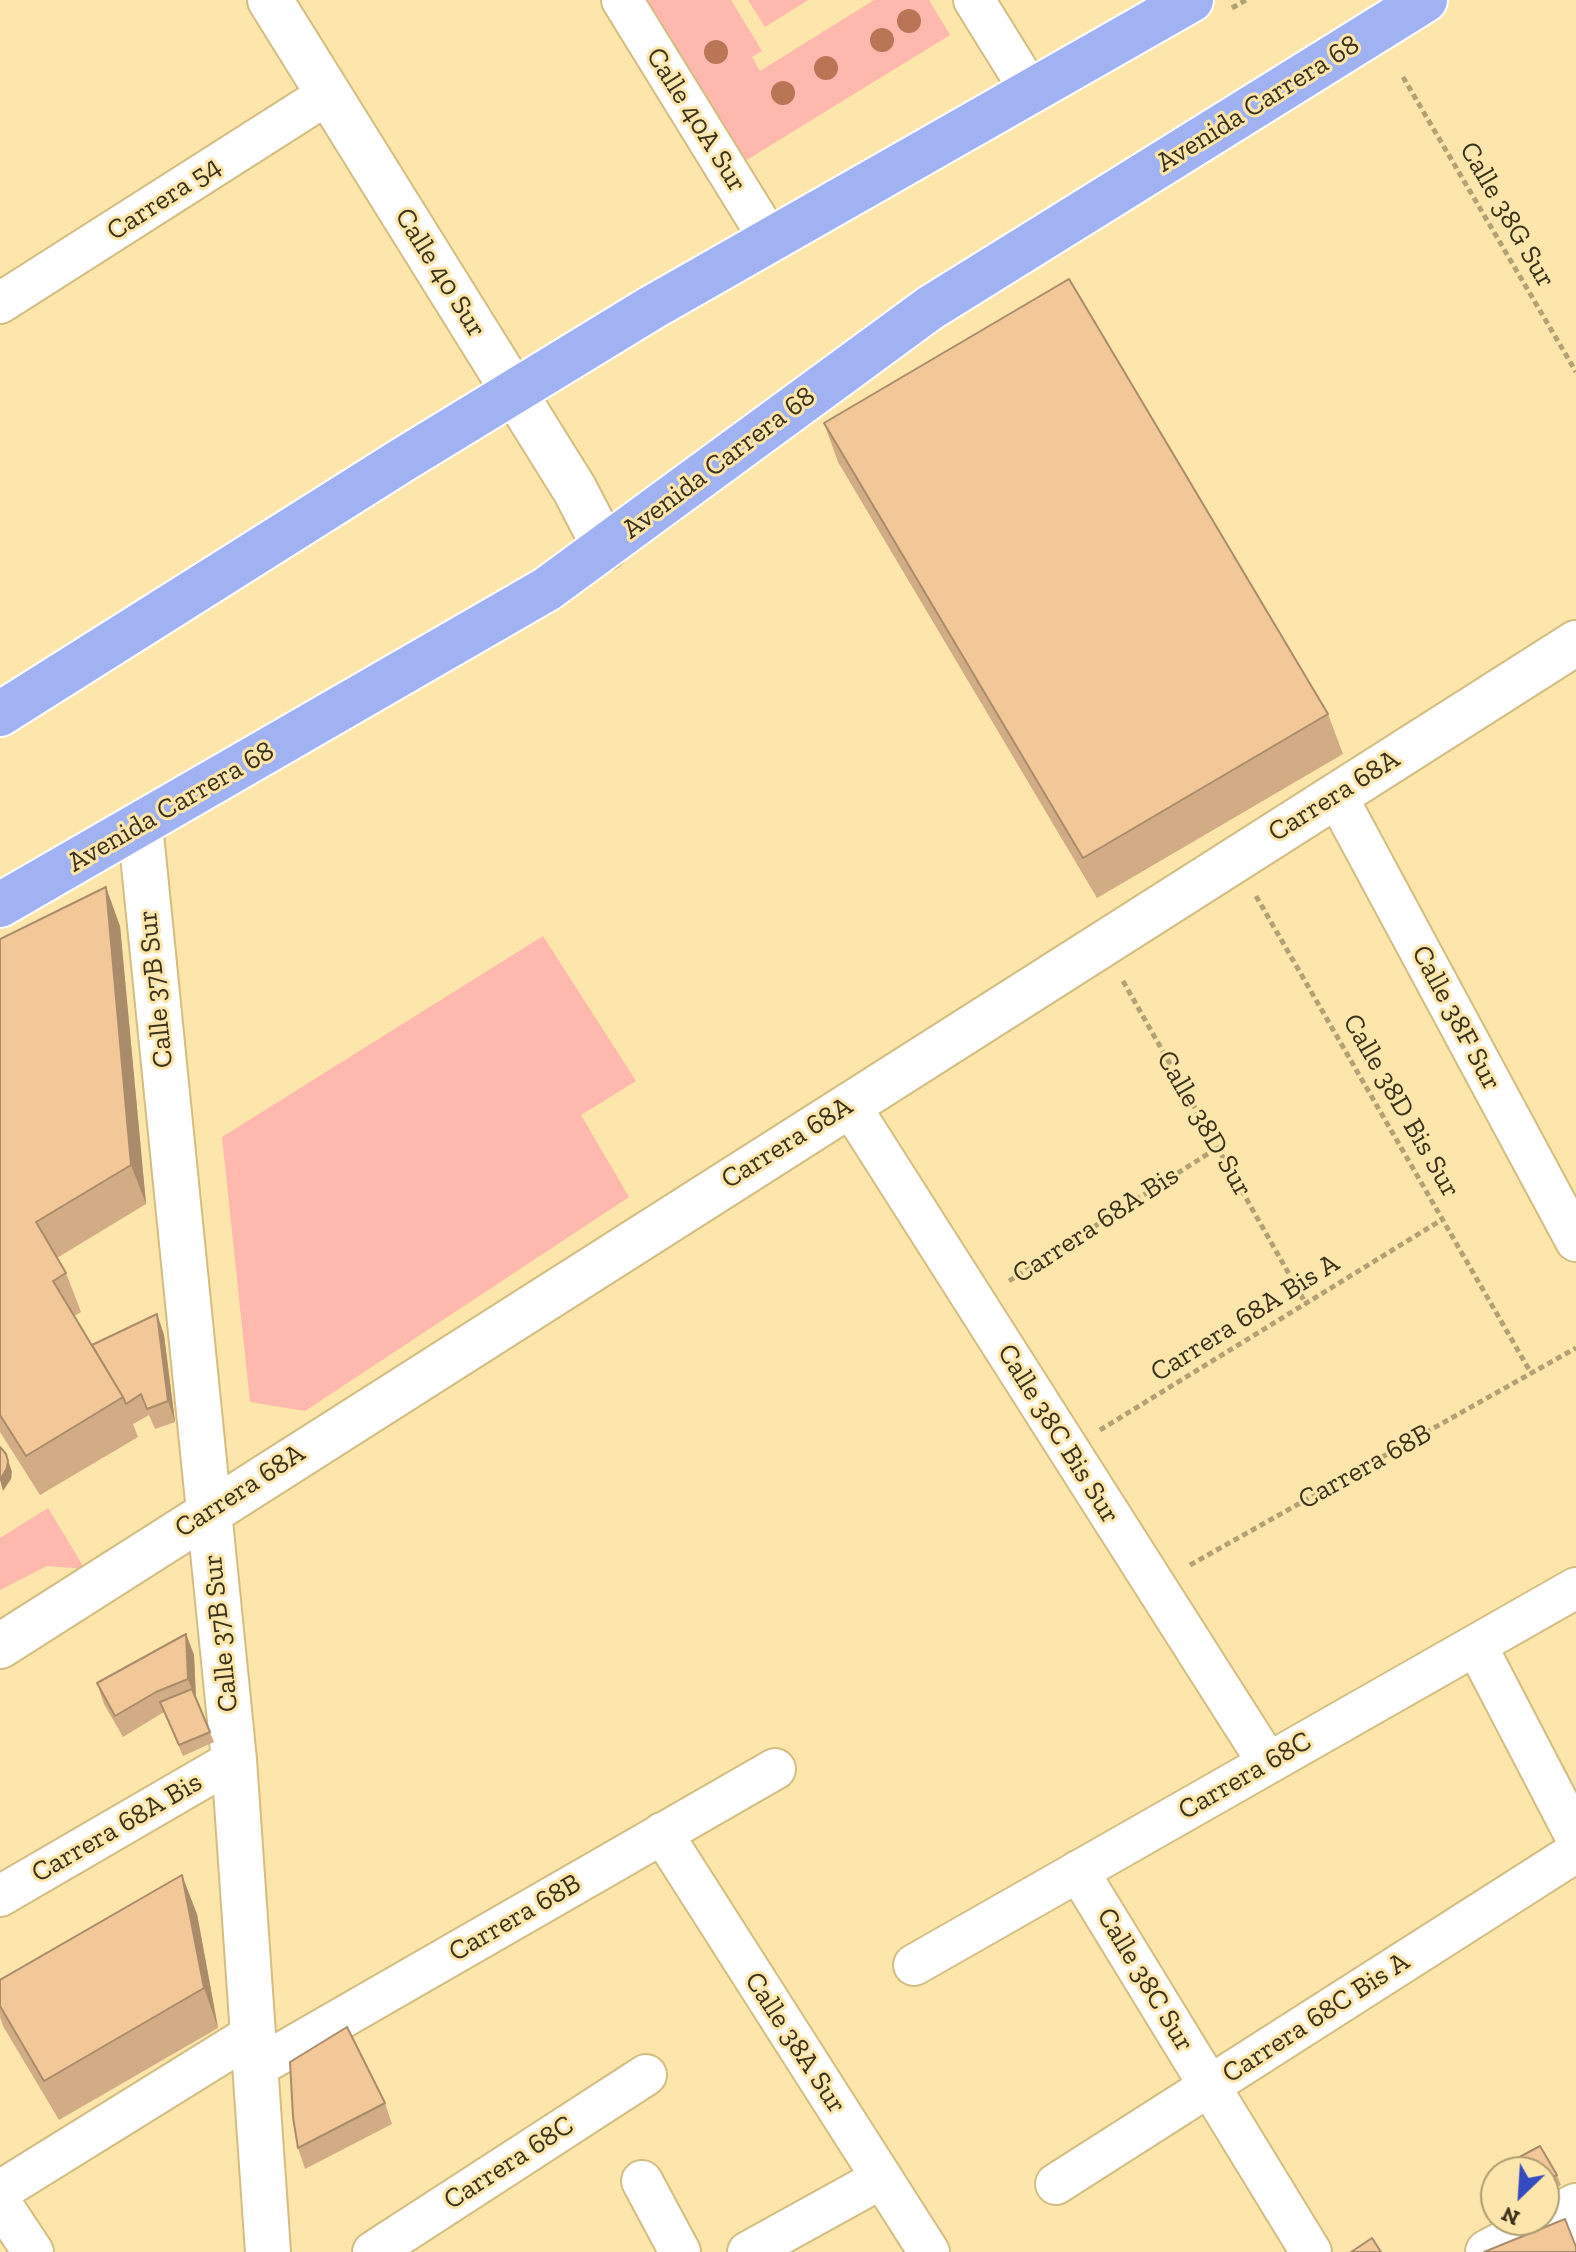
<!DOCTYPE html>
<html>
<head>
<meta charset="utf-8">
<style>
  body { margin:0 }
  #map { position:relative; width:1576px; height:2252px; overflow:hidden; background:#fce6ab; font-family:"Zilla Slab",serif }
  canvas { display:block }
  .north { position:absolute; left:1480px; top:2156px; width:80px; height:80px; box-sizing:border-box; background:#fce6ab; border:2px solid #af9e71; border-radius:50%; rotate:205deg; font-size:22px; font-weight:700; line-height:32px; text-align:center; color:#3b321b }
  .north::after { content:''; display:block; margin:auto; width:28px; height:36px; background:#354cbe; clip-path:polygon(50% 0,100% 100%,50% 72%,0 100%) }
</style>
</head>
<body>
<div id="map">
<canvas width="1576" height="2252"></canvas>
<div class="north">N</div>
</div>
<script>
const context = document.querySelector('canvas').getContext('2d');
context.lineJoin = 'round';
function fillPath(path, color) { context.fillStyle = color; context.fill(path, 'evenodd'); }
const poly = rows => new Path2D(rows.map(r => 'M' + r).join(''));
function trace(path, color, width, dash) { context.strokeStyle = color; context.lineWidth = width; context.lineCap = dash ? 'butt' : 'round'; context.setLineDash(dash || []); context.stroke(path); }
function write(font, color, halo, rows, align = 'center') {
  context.font = font + ' "Zilla Slab",serif'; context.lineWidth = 6; context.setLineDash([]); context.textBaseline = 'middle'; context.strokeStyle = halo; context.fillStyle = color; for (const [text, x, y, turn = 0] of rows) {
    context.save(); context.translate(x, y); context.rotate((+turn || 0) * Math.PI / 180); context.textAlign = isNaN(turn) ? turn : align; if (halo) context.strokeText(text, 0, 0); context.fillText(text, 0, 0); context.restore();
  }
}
fillPath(poly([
  [644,0,731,0,762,51,752,57,760,71,874,0,929,0,950,35,745,161],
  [748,0,808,0,765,27],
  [543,936,636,1081,581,1115,629,1197,305,1411,250,1402,222,1137],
  [48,1508,85,1569,47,1566,0,1590,0,1538]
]), '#feb9ae');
const minor = poly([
  [622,0,770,240],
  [974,0,1031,92],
  [0,303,328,94],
  [1336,795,1576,1241],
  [849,1104,1268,1763],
  [1476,1645,1576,1837],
  [662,1833,929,2252],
  [1078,1871,1311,2252],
  [0,1896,234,1760],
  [914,1965,1576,1588],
  [255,2068,775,1769],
  [642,2181,680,2252],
  [1056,2184,1576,1852],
  [0,2191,253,2034],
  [0,2202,33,2252],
  [1561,2213,1576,2240],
  [373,2252,646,2075],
  [748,2252,882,2178]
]);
const tertiary = poly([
  [270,0,575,490,605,548],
  [140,825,234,1760,268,2252],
  [0,1646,1576,643],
  [1488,2252,1576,2206]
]);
const primary = poly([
  [0,714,404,459,651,308,1191,0],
  [0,905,547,589,930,308,1425,0]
]);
trace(minor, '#d2bd83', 44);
trace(tertiary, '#d2bd83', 48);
trace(primary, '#fff', 48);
trace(poly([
  [1232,8,1246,0],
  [1403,77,1576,372],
  [1256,896,1531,1373],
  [1123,981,1306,1304],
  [1009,1281,1217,1148],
  [1100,1430,1443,1219],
  [1190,1565,1576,1348]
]), '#b3a274', 5, [6, 4]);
trace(minor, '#fff', 40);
trace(tertiary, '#fff', 44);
trace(primary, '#a0b2f1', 44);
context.fillStyle = '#ba7556';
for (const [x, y] of [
  [909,21],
  [882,40],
  [716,52],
  [826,68],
  [783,93]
]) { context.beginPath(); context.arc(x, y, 12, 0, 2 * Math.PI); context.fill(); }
fillPath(poly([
  [824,423,1328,714,1343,754,1097,898,838,462],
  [120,926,146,1204,57,1258,66,1273,81,1312,74,1316,92,1345,157,1314,164,1335,175,1422,155,1429,149,1415,133,1424,138,1437,40,1495,0,1432,0,939],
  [186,1634,194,1655,196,1698,214,1742,183,1756,164,1712,123,1737,104,1704,97,1683],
  [197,1914,218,2028,59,2120,3,2026,0,2017,0,1980],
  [385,2103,392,2124,305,2169,298,2148],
  [1540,2146,1557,2175,1561,2185,1544,2194,1544,2172,1508,2172,1505,2165]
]), '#d1ac84');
fillPath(poly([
  [106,887,120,926,146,1204,131,1165],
  [157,1314,164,1335,175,1422,168,1401],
  [6,1454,12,1472,11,1479,3,1491,0,1480],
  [186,1634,194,1655,196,1700,188,1679],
  [182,1875,197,1914,218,2028,204,1988]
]), '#aa8c6b');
const building = poly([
  [1069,279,1328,714,1083,858,824,423,1069,279],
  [106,887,131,1165,36,1222,66,1273,53,1281,123,1397,26,1456,0,1415,0,939,106,887],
  [157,1314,168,1401,147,1409,141,1394,126,1404,123,1397,92,1345,157,1314],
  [0,1447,6,1454,8,1461,7,1468,0,1480,0,1447],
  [186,1634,188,1679,156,1692,115,1716,97,1683,186,1634],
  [192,1689,210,1732,179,1745,160,1702,192,1689],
  [182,1875,204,1988,44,2081,0,2006,0,1980,182,1875],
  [347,2027,385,2103,298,2148,293,2117,290,2062,347,2027],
  [1540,2146,1557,2175,1544,2182,1544,2172,1509,2172,1505,2165,1540,2146],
  [1565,2219,1576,2247,1576,2252,1484,2252,1565,2219],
  [1372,2238,1381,2252,1351,2252,1372,2238]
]);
fillPath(building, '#f3c899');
trace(building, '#aa8c6b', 2);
write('28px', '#3b321b', '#fce6ab', [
  ["Avenida Carrera 68",1258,104,-32],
  ["Calle 40A Sur",696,120,58],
  ["Carrera 54",164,199,-33],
  ["Calle 38G Sur",1507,215,60],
  ["Calle 40 Sur",440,273,58],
  ["Avenida Carrera 68",719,463,-37],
  ["Carrera 68A",1334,796,-32],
  ["Avenida Carrera 68",171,807,-30],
  ["Calle 37B Sur",156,989,-96],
  ["Calle 38F Sur",1456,1018,62],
  ["Calle 38D Bis Sur",1401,1106,60],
  ["Calle 38D Sur",1204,1124,60],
  ["Carrera 68A",787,1143,-32],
  ["Carrera 68A Bis",1096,1225,-33],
  ["Carrera 68A Bis A",1245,1318,-32],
  ["Calle 38C Bis Sur",1058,1434,58],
  ["Carrera 68B",1365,1467,-29],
  ["Carrera 68A",240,1491,-33],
  ["Calle 37B Sur",221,1633,-96],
  ["Carrera 68C",1245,1776,-30],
  ["Carrera 68A Bis",117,1828,-30],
  ["Carrera 68B",515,1918,-30],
  ["Calle 38C Sur",1145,1980,59],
  ["Carrera 68C Bis A",1316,2018,-33],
  ["Calle 38A Sur",795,2043,57],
  ["Carrera 68C",509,2163,-33]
]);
</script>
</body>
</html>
